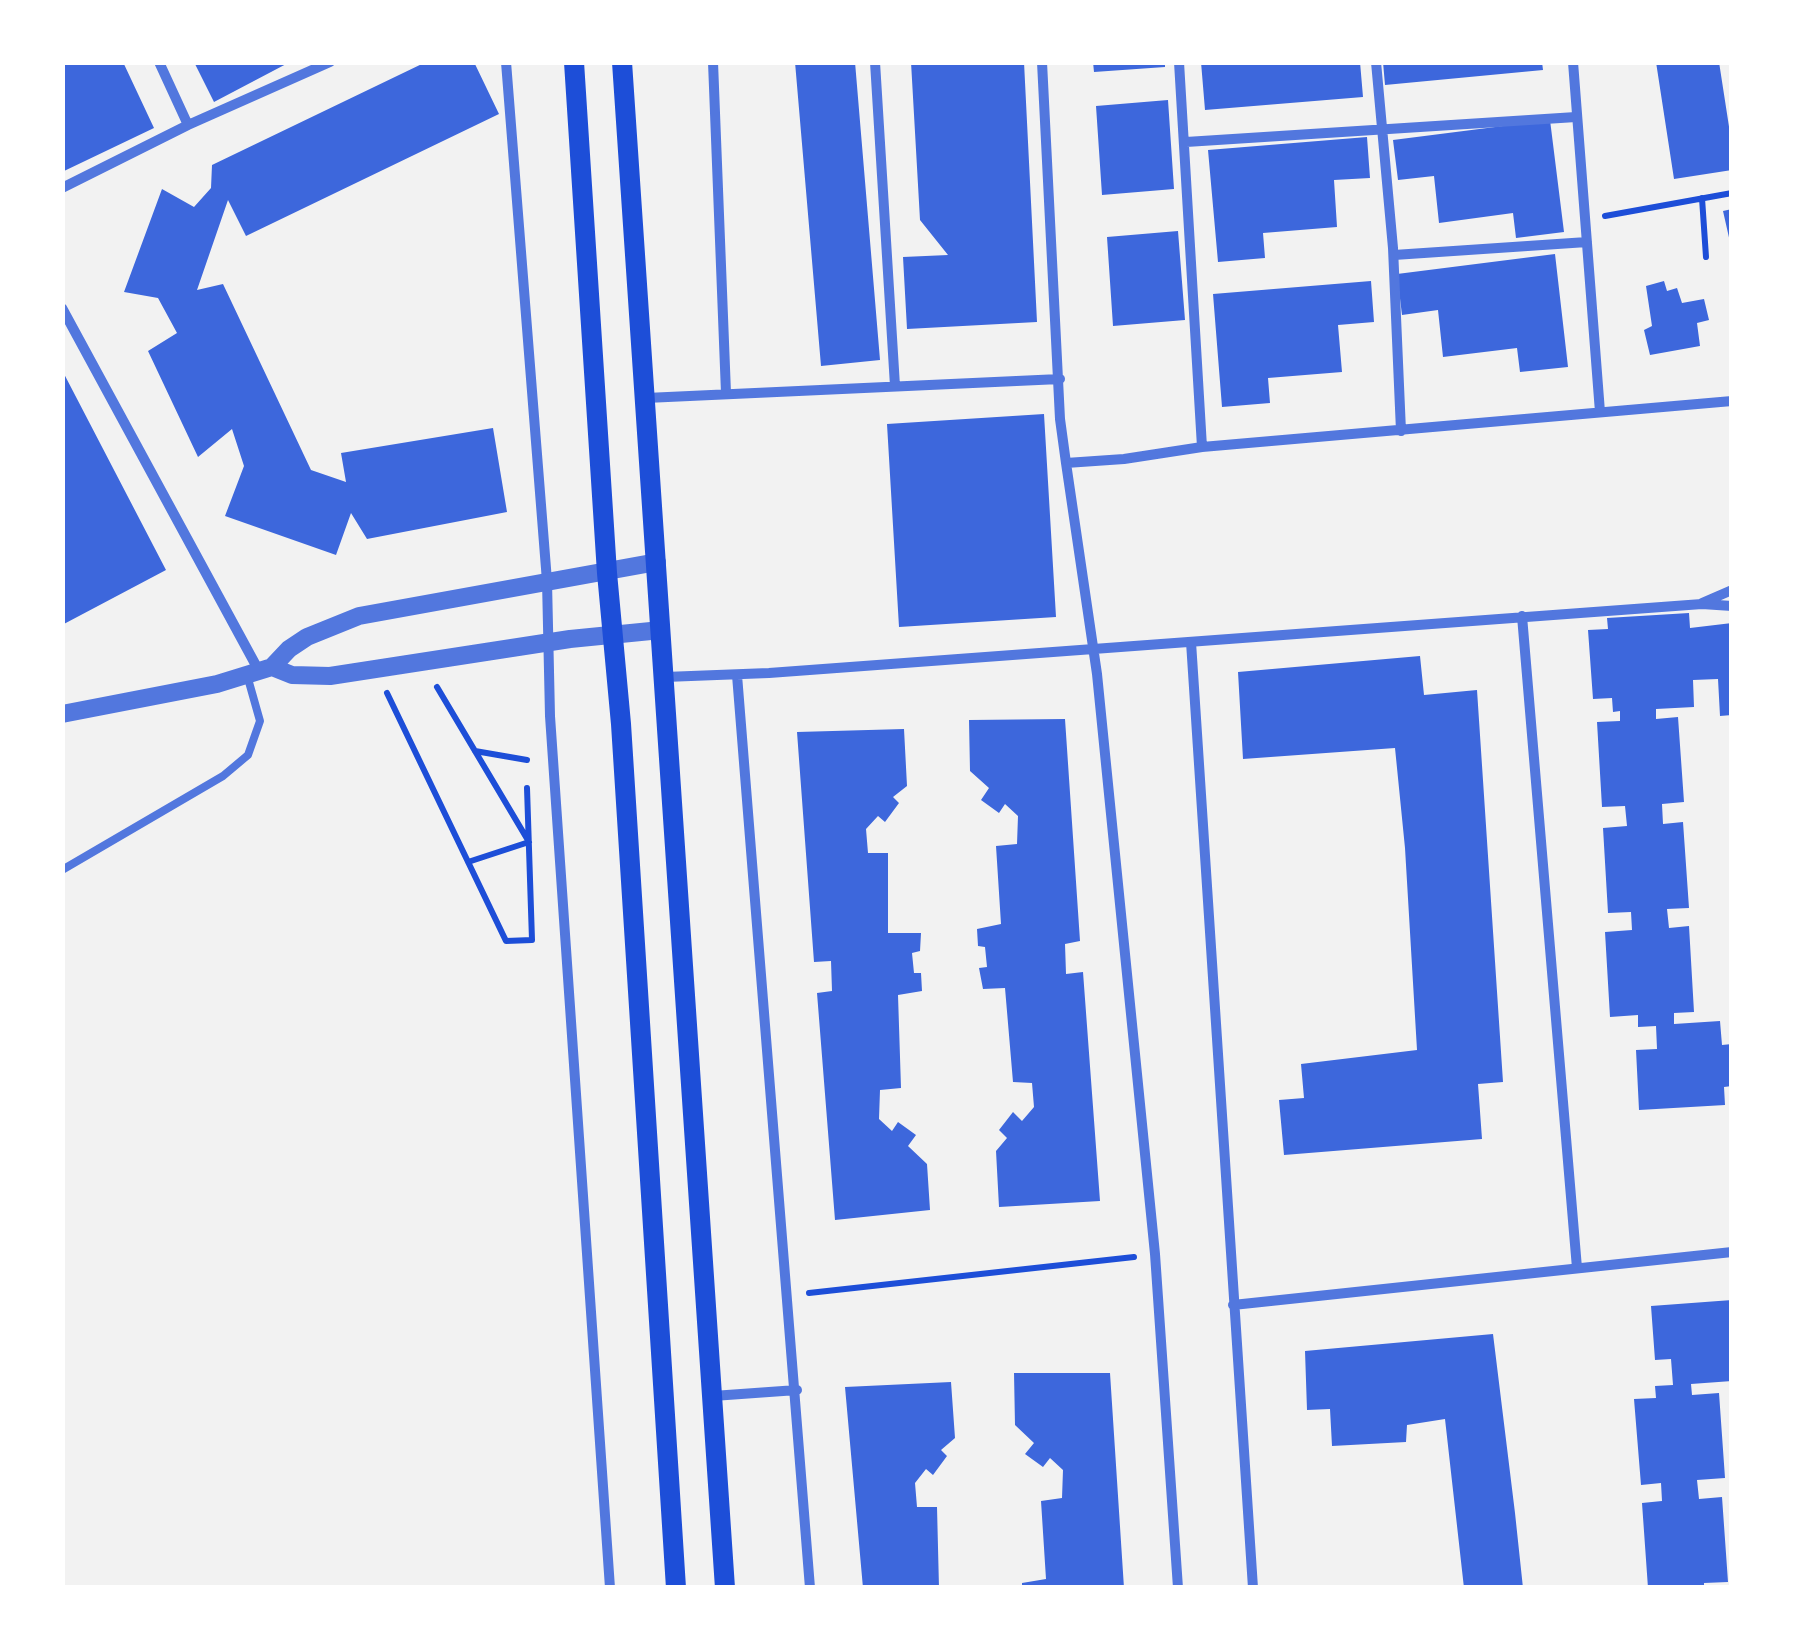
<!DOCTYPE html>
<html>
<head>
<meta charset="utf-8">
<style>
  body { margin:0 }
  #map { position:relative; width:1794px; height:1650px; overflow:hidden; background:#f2f2f2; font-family:Commissioner,sans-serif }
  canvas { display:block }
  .frame { position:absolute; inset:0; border:65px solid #fff; pointer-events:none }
</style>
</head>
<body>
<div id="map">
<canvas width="1794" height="1650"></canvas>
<div class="frame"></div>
</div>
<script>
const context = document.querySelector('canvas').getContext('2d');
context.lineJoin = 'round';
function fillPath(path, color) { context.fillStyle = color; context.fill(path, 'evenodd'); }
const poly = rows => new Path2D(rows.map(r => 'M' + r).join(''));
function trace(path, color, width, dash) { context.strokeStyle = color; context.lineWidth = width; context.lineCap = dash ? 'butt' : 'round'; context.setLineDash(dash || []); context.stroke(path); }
fillPath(poly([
  [62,62,123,62,154,128,62,172],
  [194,62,290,62,214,102],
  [426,62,474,62,499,114,246,236,228,200,197,290,223,284,311,470,346,482,341,453,493,428,507,512,367,539,351,513,336,555,225,516,244,466,232,429,198,457,148,351,177,333,158,298,124,292,162,189,194,207,211,188,212,165],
  [795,62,855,62,880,360,821,366],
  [911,62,1024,62,1037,322,907,329,903,257,948,255,920,220],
  [1093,62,1165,62,1165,67,1094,72],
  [1201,62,1360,62,1363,97,1205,110],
  [1383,62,1542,62,1543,70,1385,85],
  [1656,62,1719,62,1732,146,1732,170,1674,179],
  [1168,100,1174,189,1102,195,1096,106],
  [1550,120,1564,232,1516,238,1513,213,1439,223,1434,176,1398,180,1393,140],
  [1367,137,1370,178,1334,180,1337,227,1263,233,1265,258,1218,262,1208,150],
  [1732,209,1732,242,1730,242,1723,211],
  [1178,231,1185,320,1113,326,1107,237],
  [1555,254,1568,367,1520,372,1517,348,1443,357,1438,310,1402,315,1397,274],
  [1371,281,1374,322,1338,325,1342,372,1268,378,1270,403,1222,407,1213,294],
  [1664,281,1667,291,1677,288,1682,303,1704,299,1709,320,1697,323,1700,346,1650,355,1644,330,1652,326,1646,286],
  [62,370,166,570,62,625],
  [1044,414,1056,617,899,627,887,424],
  [1689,613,1690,628,1732,623,1732,715,1720,716,1718,679,1693,680,1694,707,1656,709,1656,719,1678,717,1684,802,1662,804,1663,824,1683,822,1689,908,1667,909,1669,928,1689,926,1694,1012,1674,1013,1674,1024,1720,1021,1722,1045,1732,1044,1732,1086,1724,1087,1725,1105,1639,1110,1636,1050,1657,1049,1656,1026,1638,1027,1638,1015,1610,1017,1605,932,1632,930,1631,912,1608,913,1603,828,1627,826,1625,806,1602,807,1597,722,1620,721,1620,711,1613,712,1612,698,1593,699,1588,630,1608,629,1607,618],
  [1420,656,1424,695,1477,690,1503,1082,1478,1084,1482,1139,1284,1155,1279,1100,1304,1098,1301,1064,1417,1050,1405,848,1395,748,1243,759,1238,672],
  [1065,719,1080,941,1065,944,1066,974,1083,972,1100,1201,999,1207,996,1151,1007,1138,999,1130,1013,1112,1022,1121,1034,1107,1032,1083,1013,1082,1005,988,983,989,979,968,987,967,985,947,978,946,977,929,1001,924,996,846,1017,844,1018,816,1005,804,999,813,981,800,989,788,970,771,969,720],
  [904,729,907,786,893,797,899,803,885,822,878,816,866,829,868,853,888,853,888,933,921,933,920,951,912,953,914,973,921,973,922,991,898,995,901,1088,880,1090,879,1119,892,1131,898,1122,916,1135,908,1146,927,1164,930,1210,835,1220,817,993,832,991,831,961,814,962,797,732],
  [1732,1300,1732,1381,1691,1384,1692,1395,1719,1393,1725,1478,1697,1480,1699,1499,1722,1497,1728,1582,1704,1583,1704,1588,1648,1588,1642,1503,1662,1501,1661,1483,1641,1485,1634,1399,1656,1398,1655,1386,1673,1385,1671,1359,1655,1360,1651,1306],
  [1493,1334,1515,1513,1523,1588,1464,1588,1445,1419,1407,1425,1406,1442,1332,1446,1330,1409,1307,1410,1305,1351],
  [1014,1373,1110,1373,1124,1588,1022,1588,1022,1583,1046,1579,1041,1501,1062,1498,1063,1470,1050,1458,1043,1467,1025,1454,1034,1443,1015,1425],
  [951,1382,955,1438,941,1450,947,1456,933,1475,926,1469,915,1483,917,1507,937,1507,939,1588,863,1588,845,1387]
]), '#3d67dc');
trace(poly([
  [1702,198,1706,257],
  [1605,216,1732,193],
  [437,687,529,842,468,862],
  [387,693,506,941,532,940,527,788],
  [475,751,527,760],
  [809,1293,1134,1257]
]), '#1d4ed8', 6);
trace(poly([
  [62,870,223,776,248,755,260,721,247,675]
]), '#5277de', 8);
trace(poly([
  [159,62,188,125],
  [506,62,547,581,550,716,610,1588],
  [713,62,726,393],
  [875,62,895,386],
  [1042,62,1060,419,1066,463,1124,459,1202,447,1732,401],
  [1179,62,1202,447],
  [1376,62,1393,248,1401,431],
  [1573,62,1600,412],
  [1186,142,1576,117],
  [62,188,188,125,330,62],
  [1394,255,1587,242],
  [62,308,259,671],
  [646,398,1060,379],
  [1066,463,1097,674,1155,1254,1178,1588],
  [1702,603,1732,590],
  [1522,616,1577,1268],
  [1191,642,1253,1588],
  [737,675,810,1588],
  [665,677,769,673,1702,604,1732,606],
  [1233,1305,1732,1252],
  [713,1396,797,1390]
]), '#5277de', 10);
trace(poly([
  [272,667,292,675,330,676,570,639,661,630],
  [62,714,217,684,272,667,289,649,307,637,359,616,657,562]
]), '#5277de', 18);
trace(poly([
  [574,62,607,573,621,724,676,1588],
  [622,62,725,1588]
]), '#1d4ed8', 20);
</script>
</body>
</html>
